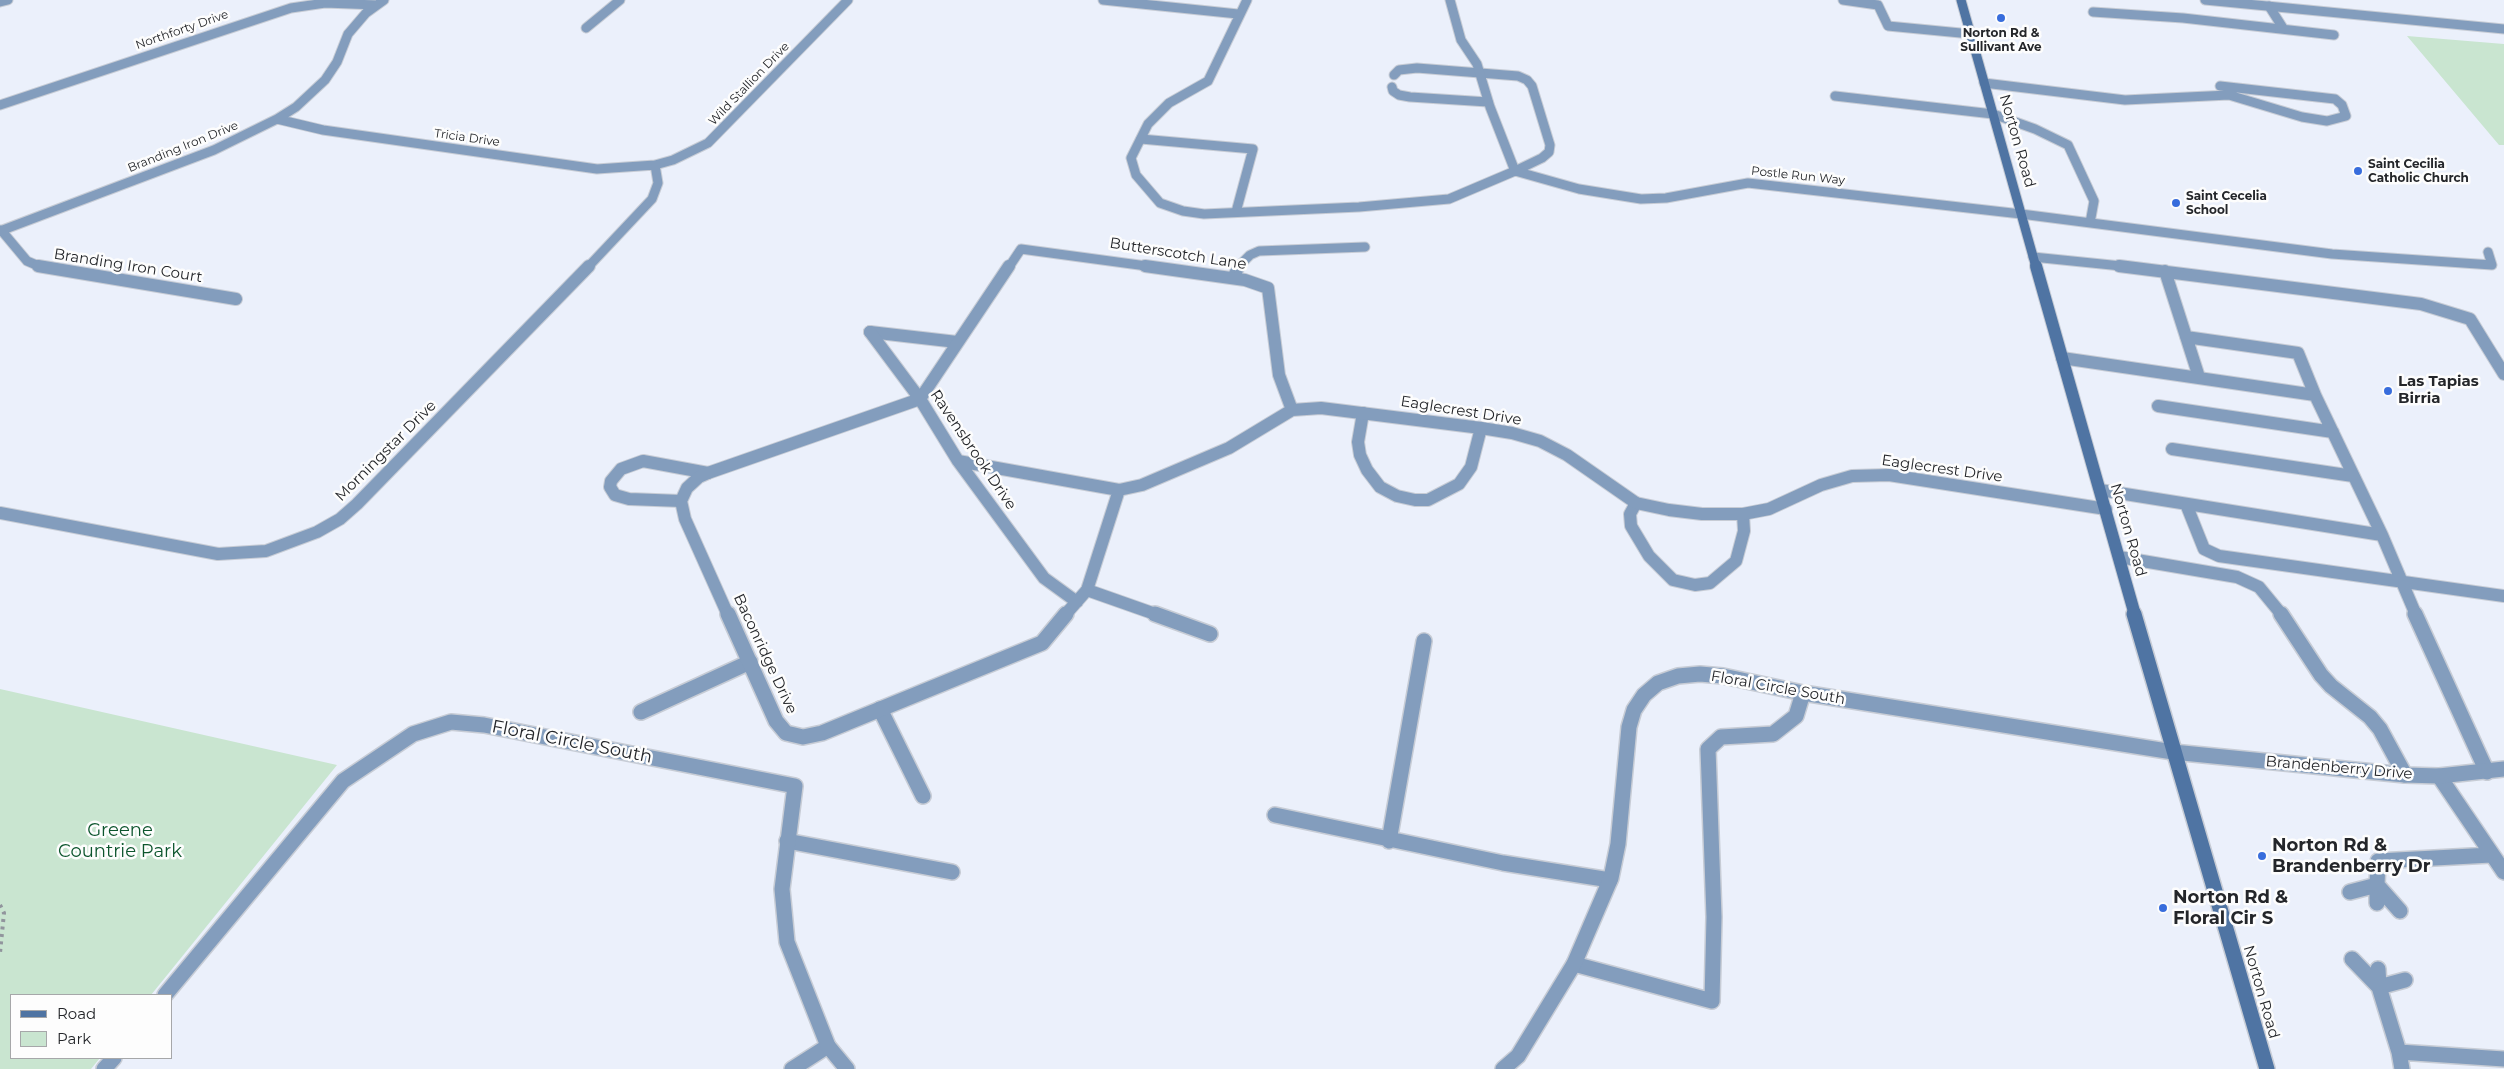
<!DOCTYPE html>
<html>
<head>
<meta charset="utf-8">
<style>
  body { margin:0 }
  #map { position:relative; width:2504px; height:1069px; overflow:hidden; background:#ebf0fb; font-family:Montserrat,sans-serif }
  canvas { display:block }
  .legend { position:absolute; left:10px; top:994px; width:162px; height:65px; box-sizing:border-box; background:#fdfdfd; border:1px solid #a6a7a9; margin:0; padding:6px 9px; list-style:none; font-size:15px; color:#24262a }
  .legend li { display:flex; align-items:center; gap:10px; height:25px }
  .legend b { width:25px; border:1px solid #a6a7a9 }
</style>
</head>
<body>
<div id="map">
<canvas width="2504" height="1069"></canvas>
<ul class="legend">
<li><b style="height:6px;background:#4f74a3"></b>Road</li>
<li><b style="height:14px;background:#c9e5d0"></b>Park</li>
</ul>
</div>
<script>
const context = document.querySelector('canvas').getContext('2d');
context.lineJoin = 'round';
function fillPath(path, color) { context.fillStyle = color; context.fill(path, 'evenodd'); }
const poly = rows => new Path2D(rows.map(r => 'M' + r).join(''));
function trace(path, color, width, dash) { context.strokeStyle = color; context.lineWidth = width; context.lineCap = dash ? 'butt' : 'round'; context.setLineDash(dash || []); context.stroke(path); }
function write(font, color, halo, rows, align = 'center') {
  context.font = font + ' Montserrat,sans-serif'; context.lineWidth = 5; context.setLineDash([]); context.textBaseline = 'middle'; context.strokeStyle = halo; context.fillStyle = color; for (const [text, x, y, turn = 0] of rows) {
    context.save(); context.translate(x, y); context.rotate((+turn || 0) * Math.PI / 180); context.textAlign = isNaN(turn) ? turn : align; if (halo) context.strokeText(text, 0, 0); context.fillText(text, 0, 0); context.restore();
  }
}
fillPath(poly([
  [2407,36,2504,44,2504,145,2499,145],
  [0,689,337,765,151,995,11,995,11,1058,100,1058,91,1069,0,1069]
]), '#c9e5d0');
const serviceFar2 = poly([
  [1843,0,1878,5,1888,26,1971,34],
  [2269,6,2283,28],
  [2093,12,2183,18,2334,35],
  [1394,75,1399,70,1417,68,1518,76,1527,80,1532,86,1550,145,1549,152,1542,158,1515,171],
  [1984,83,2125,100,2229,95,2302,117,2327,121,2346,116,2342,105,2335,99,2220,86],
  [1392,87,1393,91,1399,95,1410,97,1488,102],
  [1835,96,1993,114,2035,129,2068,145,2094,201,2090,223],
  [1141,139,1253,149,1236,212],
  [2021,214,2332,254,2492,265,2488,252],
  [2033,257,2131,267],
  [1238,267,1250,255,1259,251,1365,247]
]);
const serviceFar1 = poly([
  [2119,266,2421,304,2470,319,2504,374],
  [2165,271,2199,377],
  [1233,278,1239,266],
  [870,332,957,342],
  [2186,337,2298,353,2315,395],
  [2062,358,2315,395,2382,535],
  [2158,406,2333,432],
  [1363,413,1358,442,1360,455,1367,470,1380,487,1397,496,1415,500,1428,500,1459,484,1471,467,1481,428],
  [2172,449,2353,476],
  [2100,490,2382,535,2416,615],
  [681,501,629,499,615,495,610,487,611,481,621,469,643,461,708,473],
  [1636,503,1630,514,1631,526,1649,556,1673,580,1695,585,1710,583,1736,561,1744,531,1743,514],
  [2186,504,2204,549,2219,556,2504,596],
  [2119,557,2237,577,2259,587,2282,615],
  [1087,590,1158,615]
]);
const service = poly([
  [1155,614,1210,634],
  [2281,614,2321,675,2331,686,2370,717,2380,729,2405,775],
  [2415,614,2487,772],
  [880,709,923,796],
  [641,712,750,662],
  [2439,776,2504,872],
  [1275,815,1503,863,1610,880],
  [787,841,952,872],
  [1389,841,1424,641],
  [2350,892,2377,885,2378,861,2491,855],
  [2377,903,2377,885,2400,911],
  [2352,959,2379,987,2399,1052],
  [1574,964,1712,1001,1714,917,1708,749,1721,737,1773,734,1796,716,1803,693],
  [2378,969,2379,987,2405,980],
  [792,1069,828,1046],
  [2402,1069,2399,1052,2504,1059]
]);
const minorFar2 = poly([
  [1103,0,1238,14],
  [1247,0,1208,81,1169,103,1148,124,1131,158,1136,175,1160,203,1183,211,1204,214,1359,207,1449,199,1515,171,1490,107,1477,64,1461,40,1450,0],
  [586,28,620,0],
  [0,105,291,8,325,3,377,5],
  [277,119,323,130,597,169,655,165,673,160,708,143,848,0],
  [1515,171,1579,189,1641,199,1666,198,1748,183,2021,214],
  [1,230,27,261,41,267],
  [0,231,214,150,277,119,296,107,325,80,337,62,348,34,366,13,384,0],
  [588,267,652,199,658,183,655,165],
  [1009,267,1021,249,1154,267]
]);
const minorFar1 = poly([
  [38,266,236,299],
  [1145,266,1245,280,1268,288,1279,375,1292,410],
  [870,332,920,399,958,461,1044,578,1077,602],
  [920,399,1009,266],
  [958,461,1119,490,1142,485,1229,448,1292,410,1321,408,1481,428,1512,433,1540,441,1567,455,1636,503,1669,510,1702,514,1743,514,1769,509,1821,485,1852,476,1889,475,2106,509],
  [0,513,218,554,266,551,317,532,340,519,357,504,589,266],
  [728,615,685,519,681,501,687,488,699,477,708,473,920,399],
  [1065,615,1087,590,1119,490]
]);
const minor = poly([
  [728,614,776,721,786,733,803,737,822,733,1042,643,1066,614],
  [165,995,343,781,413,734,451,722,484,725,795,786,782,889,787,942,828,1046,847,1069],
  [104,1069,114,1058],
  [1503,1069,1518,1056,1574,964,1611,878,1618,844,1629,727,1634,710,1644,695,1658,683,1678,676,1700,674,1723,676,1803,693,2173,752,2405,775,2439,776,2504,769]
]);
const tertiary = poly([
  [2205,0,2504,29],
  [0,2,8,0]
]);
const secondaryFar2 = poly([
  [1961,0,2036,267]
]);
const secondaryFar1 = poly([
  [2036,266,2135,615]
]);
const secondary = poly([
  [2134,614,2267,1069]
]);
trace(serviceFar2, '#c7ccd5', 11);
trace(serviceFar1, '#c7ccd5', 14);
trace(service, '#c7ccd5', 18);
trace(minorFar2, '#c7ccd5', 11);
trace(minorFar1, '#c7ccd5', 14);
trace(minor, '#c7ccd5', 18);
trace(tertiary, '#c7ccd5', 11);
trace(secondaryFar2, '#c7ccd5', 11);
trace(secondaryFar1, '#c7ccd5', 14);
trace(secondary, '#c7ccd5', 18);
trace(poly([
  [0,905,4,913,0,953]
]), '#91959d', 4, [3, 4.5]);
trace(serviceFar2, '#839dbd', 9);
trace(serviceFar1, '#839dbd', 12);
trace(service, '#839dbd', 15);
trace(minorFar2, '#839dbd', 9);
trace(minorFar1, '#839dbd', 12);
trace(minor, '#839dbd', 15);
trace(tertiary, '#839dbd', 9);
trace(secondaryFar2, '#4f74a3', 9);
trace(secondaryFar1, '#4f74a3', 12);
trace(secondary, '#4f74a3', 15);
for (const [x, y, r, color] of [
  [2001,18,5,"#386ddc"],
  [2358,171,5,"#386ddc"],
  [2176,203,5,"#386ddc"],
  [2388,391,5,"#386ddc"],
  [2262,856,5,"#386ddc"],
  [2163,908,5,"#386ddc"]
]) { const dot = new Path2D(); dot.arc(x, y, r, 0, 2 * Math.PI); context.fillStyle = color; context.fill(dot); trace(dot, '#fdfdfd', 2); }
write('12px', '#24262a', '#fdfdfd', [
  ["Northforty Drive",182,30,-19],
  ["Wild Stallion Drive",749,84,-46],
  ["Tricia Drive",467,138,8],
  ["Branding Iron Drive",183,147,-22],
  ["Postle Run Way",1798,176,6]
]);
write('bold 12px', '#24262a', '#fdfdfd', [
  ["Norton Rd &",2001,33,"center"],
  ["Sullivant Ave",2001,47,"center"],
  ["Saint Cecilia",2368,164],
  ["Catholic Church",2368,178],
  ["Saint Cecelia",2186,196],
  ["School",2186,210]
], 'left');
write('15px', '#24262a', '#fdfdfd', [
  ["Norton Road",2017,141,74],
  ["Butterscotch Lane",1178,254,9],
  ["Branding Iron Court",128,266,9],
  ["Eaglecrest Drive",1461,411,9],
  ["Ravensbrook Drive",973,450,56],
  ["Morningstar Drive",386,451,-45],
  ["Eaglecrest Drive",1942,469,8],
  ["Norton Road",2128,530,74],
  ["Baconridge Drive",765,654,65],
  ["Floral Circle South",1778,688,10],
  ["Brandenberry Drive",2339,768,5],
  ["Norton Road",2261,992,74]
]);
write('bold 15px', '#24262a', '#fdfdfd', [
  ["Las Tapias",2398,382],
  ["Birria",2398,399]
], 'left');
write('18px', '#24262a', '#fdfdfd', [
  ["Floral Circle South",572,742,11]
]);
write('18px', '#0c552d', '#fdfdfd', [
  ["Greene",120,831],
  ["Countrie Park",120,852]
]);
write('bold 18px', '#24262a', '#fdfdfd', [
  ["Norton Rd &",2272,846],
  ["Brandenberry Dr",2272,867],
  ["Norton Rd &",2173,898],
  ["Floral Cir S",2173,919]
], 'left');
</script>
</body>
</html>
